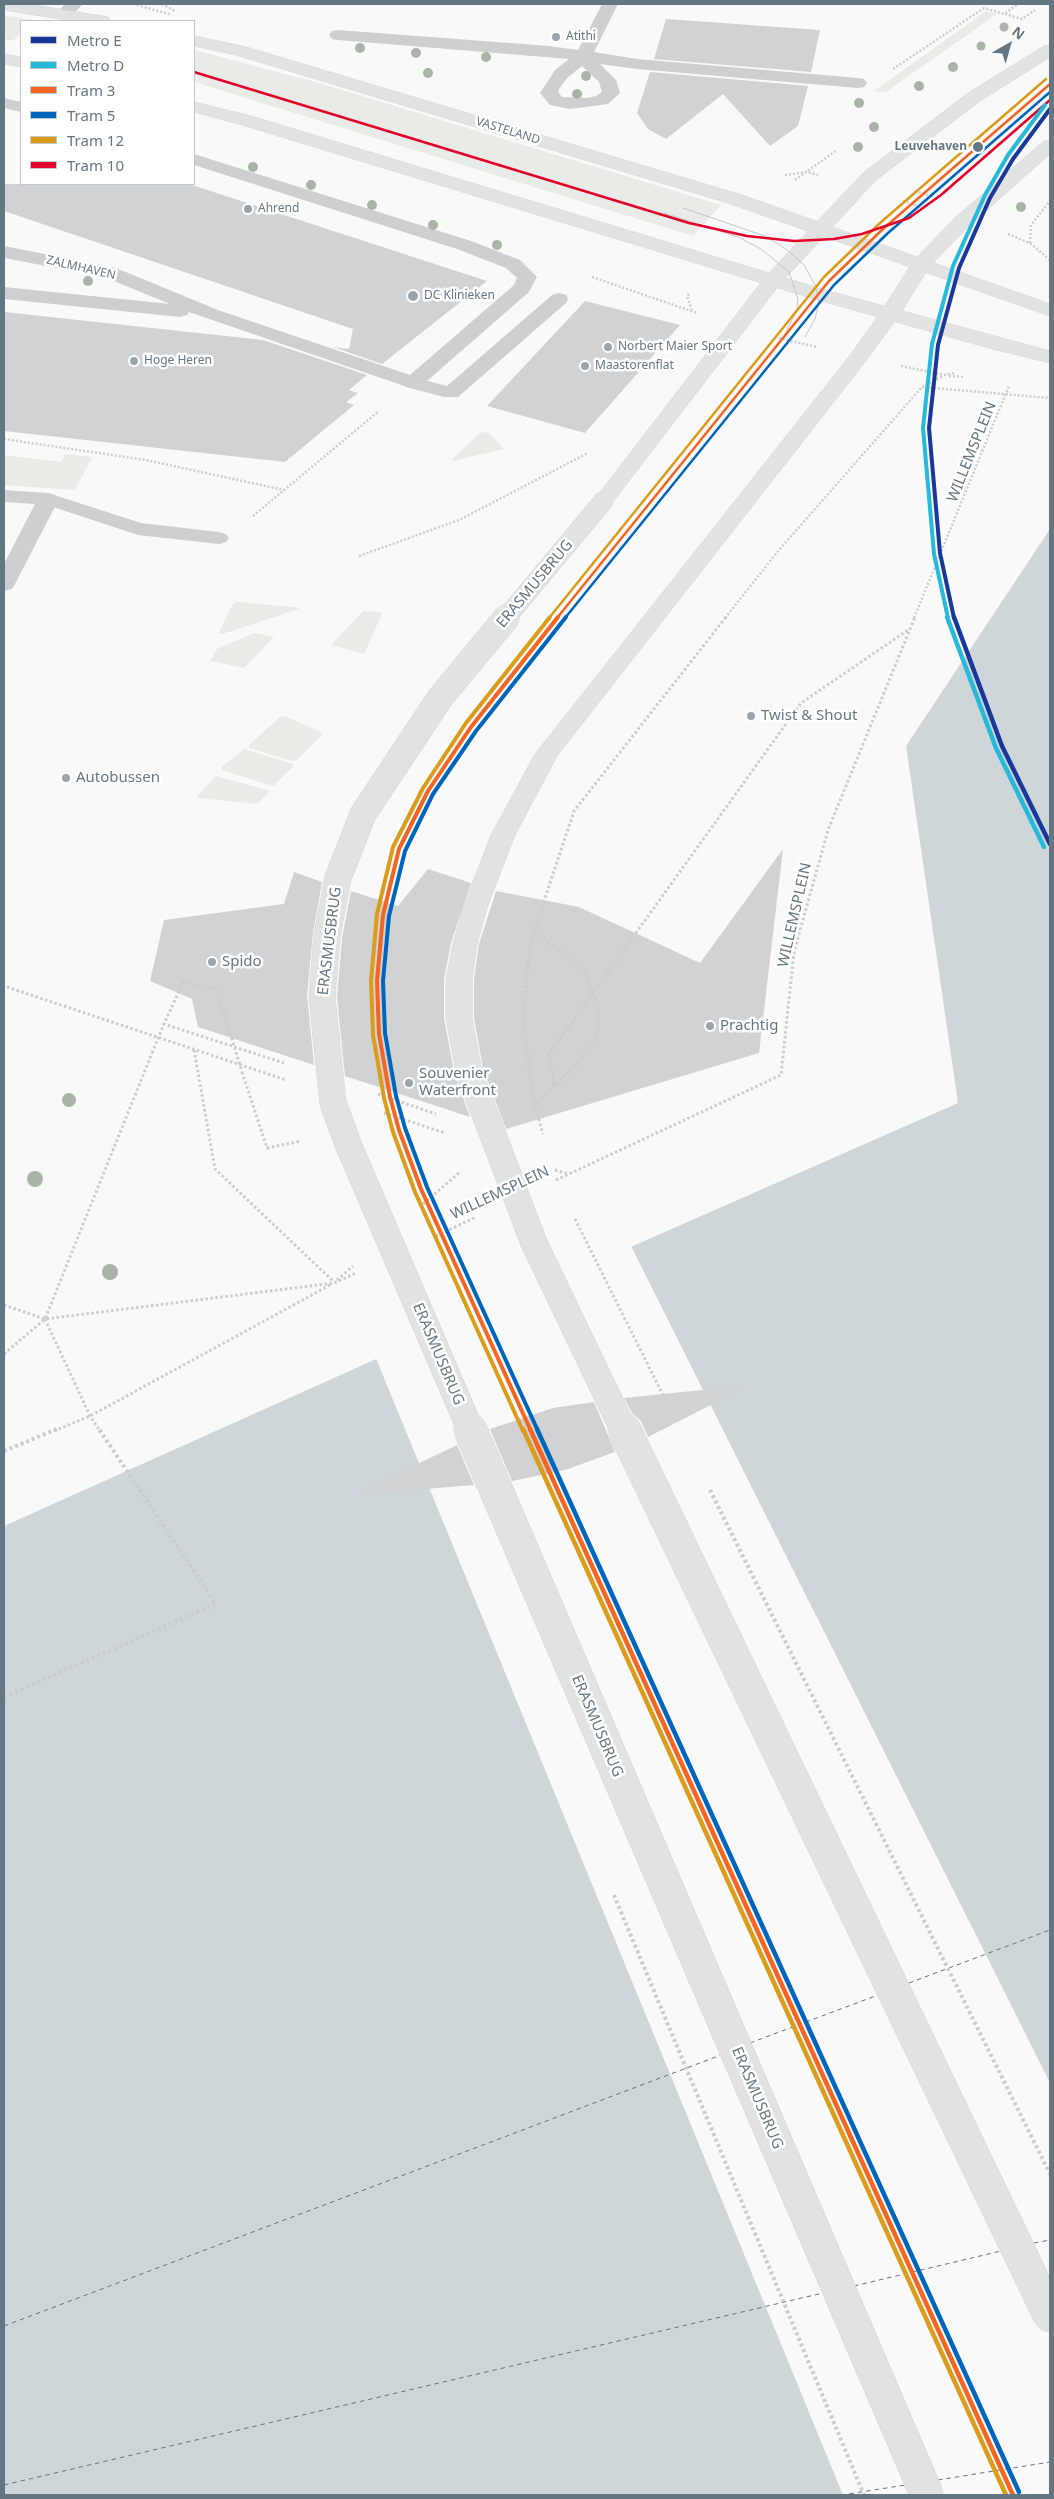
<!DOCTYPE html>
<html>
<head>
<meta charset="utf-8">
<style>
  body { margin:0 }
  #map { position:relative; width:1054px; height:2499px; overflow:hidden; background:#f9f9f9; font-family:"Noto Sans",sans-serif }
  canvas { display:block }
  .frame { position:absolute; inset:0; border:5px solid #657683; pointer-events:none }
  .legend { position:absolute; left:20px; top:20px; width:175px; height:165px; box-sizing:border-box; background:#fff; border:1px solid #c1c8cd; margin:0; padding:6px 9px; list-style:none; font-size:15px; color:#657683 }
  .legend li { display:flex; align-items:center; gap:10px; height:25px }
  .legend b { width:25px; border:1px solid #c1c8cd }
  .north { position:absolute; left:984px; top:20px; width:50px; height:50px; -webkit-text-stroke:4px #fff; paint-order:stroke; rotate:38deg; font-size:14px; font-weight:700; line-height:20px; text-align:center; color:#657683 }
  .north::after { content:''; display:block; margin:auto; width:18px; height:22px; background:#657683; clip-path:polygon(50% 0,100% 100%,50% 72%,0 100%) }
</style>
</head>
<body>
<div id="map">
<canvas width="1054" height="2499"></canvas>
<div class="frame"></div>
<ul class="legend">
<li><b style="height:6px;background:#1a389a"></b>Metro E</li>
<li><b style="height:6px;background:#26b9da"></b>Metro D</li>
<li><b style="height:6px;background:#f26522"></b>Tram 3</li>
<li><b style="height:6px;background:#0065bd"></b>Tram 5</li>
<li><b style="height:6px;background:#da9c1a"></b>Tram 12</li>
<li><b style="height:6px;background:#e4002b"></b>Tram 10</li>
</ul>
<div class="north">N</div>
</div>
<script>
const context = document.querySelector('canvas').getContext('2d');
context.lineJoin = 'round';
function fillPath(path, color) { context.fillStyle = color; context.fill(path, 'evenodd'); }
const poly = rows => new Path2D(rows.map(r => 'M' + r).join(''));
function trace(path, color, width, dash) { context.strokeStyle = color; context.lineWidth = width; context.lineCap = dash ? 'butt' : 'round'; context.setLineDash(dash || []); context.stroke(path); }
function write(font, color, halo, rows, align = 'center') {
  context.font = font + ' "Noto Sans",sans-serif'; context.lineWidth = 5; context.setLineDash([]); context.textBaseline = 'middle'; context.strokeStyle = halo; context.fillStyle = color; for (const [text, x, y, turn = 0] of rows) {
    context.save(); context.translate(x, y); context.rotate((+turn || 0) * Math.PI / 180); context.textAlign = isNaN(turn) ? turn : align; if (halo) context.strokeText(text, 0, 0); context.fillText(text, 0, 0); context.restore();
  }
}
fillPath(poly([
  [986,11,997,14,886,92,874,91],
  [4,16,9,16,41,21,21,21,21,34,12,41,4,39],
  [194,50,319,83,721,205,693,236,194,82],
  [481,432,489,433,504,449,453,461,452,459],
  [65,454,92,457,75,490,4,485,4,455,61,462],
  [236,602,295,607,299,609,222,634,219,633,232,605],
  [363,611,380,612,382,614,364,654,331,645],
  [254,633,274,637,244,668,210,661,217,649],
  [284,716,321,732,322,735,297,760,292,761,249,748,249,745,280,717],
  [244,749,293,764,293,767,273,786,222,770,222,767],
  [216,776,267,790,269,792,257,804,199,798,197,796]
]), '#e8ebe6');
fillPath(poly([
  [1050,529,1050,2495,4,2495,4,1526,374,1360,958,1103,906,746]
]), '#ced6d9');
fillPath(poly([
  [630,1244,1050,2083,1050,2495,843,2495,375,1356]
]), '#f9f9f9');
trace(poly([
  [909,1983,1050,1930],
  [750,2043,878,1995],
  [1034,2243,1050,2240],
  [854,2286,1001,2251],
  [4,2326,721,2055],
  [938,2480,1050,2462],
  [4,2485,823,2293],
  [841,2495,906,2485]
]), '#60757c', 1, [4.5, 4]);
fillPath(poly([
  [666,19,820,30,811,72,654,59],
  [650,72,808,86,798,126,770,146,723,94,666,139,648,129,637,113],
  [4,184,189,184,487,281,382,364,333,347,349,349,353,329,4,211],
  [585,301,680,325,585,433,487,406],
  [4,312,263,340,367,375,349,390,358,393,346,402,354,405,285,462,4,431],
  [783,849,759,1053,506,1129,483,1068,474,1018,474,979,479,944,496,891,579,907,700,963],
  [428,869,471,883,451,943,444,979,444,1018,454,1072,470,1117,345,1076,337,997,342,938,351,891,398,906],
  [294,872,322,882,313,933,307,996,314,1065,198,1027,192,999,150,981,164,920,284,904],
  [741,1386,742,1389,648,1437,641,1421,632,1413,624,1398],
  [594,1402,615,1452,565,1470,512,1481,490,1429,553,1408],
  [457,1445,474,1485,364,1494,363,1490]
]), '#d0d2d3');
const secondary = poly([
  [1050,45,1050,57,980,101,875,181,780,284,612,503,605,505,598,503,594,499,598,495,766,276,863,173,968,93,1044,46,1050,45],
  [1050,140,1050,154,971,224,929,267,900,314,865,362,557,756,515,835,488,905,477,944,472,979,472,1018,482,1072,478,1078,469,1081,460,1078,456,1072,446,1018,446,979,453,944,464,905,491,835,535,754,851,354,881,312,914,260,957,216,1044,141,1050,140]
]);
const primary = poly([
  [4,4,27,4,102,16,108,17,110,21,72,21,4,10,4,4],
  [194,36,246,47,742,195,1050,304,1050,316,728,203,236,55,194,46,194,36],
  [4,54,21,57,21,67,4,64,4,54],
  [194,102,251,116,825,290,1050,351,1050,363,989,348,811,298,239,124,194,112,194,102]
]);
trace(secondary, '#d5d6d7', 1);
trace(primary, '#d5d6d7', 1);
trace(poly([
  [162,4,175,11],
  [137,5,172,15],
  [1005,14,1022,19,1035,10],
  [893,69,984,8,1004,14,1018,4],
  [785,175,807,172,818,175],
  [795,180,837,150],
  [915,191,931,196],
  [903,201,921,207],
  [1008,234,1030,243,1050,260],
  [1030,243,1031,225,1050,201],
  [592,277,697,313],
  [689,294,687,296,692,311],
  [779,338,817,347],
  [901,366,944,375,956,373],
  [949,376,965,377],
  [922,387,1050,398],
  [4,439,146,460,284,490],
  [253,516,379,411],
  [359,556,459,520,588,453],
  [725,618,779,550,922,387,943,376],
  [914,618,1009,386]
]), '#cbcccd', 2.5, [2, 2]);
trace(poly([
  [585,971,534,931,574,811,726,617],
  [183,982,164,1024,284,1063],
  [7,987,286,1080],
  [194,1050,215,1169,334,1282],
  [242,1072,267,1148,301,1141],
  [554,1085,549,1054,801,703,911,628],
  [378,1094,436,1114],
  [531,1108,577,1064],
  [384,1113,445,1133],
  [555,1170,568,1174],
  [556,1180,781,1075,794,952,828,830,915,617],
  [423,1204,460,1172],
  [436,1236,476,1217],
  [337,1280,353,1266],
  [4,1305,45,1319,334,1283,356,1273],
  [45,1319,90,1416,100,1431],
  [4,1354,45,1319,152,1053],
  [54,1431,90,1416,332,1284]
]), '#cbcccd', 3, [2.5, 2.5]);
trace(poly([
  [4,1451,57,1429],
  [4,1697,216,1604,99,1429]
]), '#cbcccd', 4, [3, 3]);
fillPath(poly([
  [559,293,566,295,568,299,566,303,458,397,444,397,406,387,403,383,406,379,413,377,447,386,552,295,559,293],
  [48,493,141,523,219,532,226,534,229,538,226,542,219,544,138,535,41,503,38,499,41,495,48,493]
]), '#cecfd0');
fillPath(poly([
  [65,4,83,4,70,17,58,17,56,13,65,4],
  [602,4,618,4,594,52,637,59,858,78,864,79,867,83,864,87,858,88,637,69,600,64,616,80,620,93,608,104,570,109,550,105,540,93,555,70,569,59,338,40,332,39,329,35,332,31,338,30,549,46,578,50,602,4],
  [582,66,599,82,602,92,596,96,587,98,562,97,558,92,559,89,567,78,582,66],
  [4,98,21,102,21,112,4,108,4,98],
  [194,154,471,241,520,260,537,277,529,292,420,387,413,389,189,312,187,315,180,317,4,299,4,287,170,304,104,277,4,258,4,246,116,268,218,310,410,375,514,285,517,278,506,268,457,249,194,165,194,154],
  [4,490,48,493,55,495,59,499,15,584,12,589,4,591,4,564,35,504,4,502,4,490]
]), '#cecfd0');
fillPath(secondary, '#e1e2e2');
fillPath(primary, '#e1e2e2');
trace(poly([
  [683,208,765,236,786,249,804,265,815,285,819,301,815,319,805,337],
  [664,213,738,237,761,249,789,272,798,299,797,310,786,332]
]), '#c3c5c6', 1);
const secondaryBridgeFar2 = poly([
  [506,618,605,499]
]);
const secondaryBridgeFar1 = poly([
  [469,1072,534,1243,624,1431],
  [471,1431,348,1144,333,1103,322,997,327,936,338,878,363,814,440,698,507,617]
]);
const secondaryBridge = poly([
  [470,1429,927,2495],
  [624,1429,1050,2316]
]);
trace(secondaryBridgeFar2, '#d5d6d7', 20, []);
trace(secondaryBridgeFar1, '#d5d6d7', 27, []);
trace(secondaryBridge, '#d5d6d7', 34, []);
trace(poly([
  [534,931,529,955,523,1019,533,1100,543,1134],
  [183,982,217,990,242,1072],
  [152,1053,164,1024],
  [577,1064,597,1038,598,1006,585,971],
  [575,1219,666,1401]
]), '#cbcccd', 3, [2.5, 2.5]);
trace(poly([
  [710,1490,1050,2174],
  [614,1895,864,2495]
]), '#cbcccd', 4, [3, 3]);
trace(secondaryBridgeFar2, '#e1e2e2', 19);
trace(secondaryBridgeFar1, '#e1e2e2', 26);
trace(secondaryBridge, '#e1e2e2', 33);
trace(poly([
  [557,618,829,281,884,228,1050,84]
]), '#f26522', 2.5);
trace(poly([
  [531,1431,421,1189,399,1130,390,1097,379,1034,377,981,383,915,399,849,428,791,471,727,558,617]
]), '#f26522', 4);
trace(poly([
  [530,1429,1013,2495]
]), '#f26522', 4.5);
trace(poly([
  [565,618,834,285,888,233,1050,92]
]), '#0065bd', 2.5);
trace(poly([
  [538,1431,427,1187,405,1128,396,1096,385,1033,383,981,389,916,405,851,433,794,476,731,566,617]
]), '#0065bd', 4);
trace(poly([
  [537,1429,1019,2492]
]), '#0065bd', 4.5);
trace(poly([
  [549,618,824,277,880,223,1046,79]
]), '#da9c1a', 2.5);
trace(poly([
  [523,1431,415,1192,393,1132,384,1098,373,1035,371,981,377,914,393,847,423,788,466,723,550,617]
]), '#da9c1a', 4);
trace(poly([
  [523,1429,1006,2495]
]), '#da9c1a', 4.5);
trace(poly([
  [194,72,689,223,747,236,794,241,834,239,862,234,909,218,941,195,1050,100]
]), '#e4002b', 2.5);
trace(poly([
  [954,618,940,553,929,428,938,345,959,268,990,198,1013,159,1050,109]
]), '#1a389a', 4);
trace(poly([
  [954,617,1002,746,1050,844]
]), '#1a389a', 4.5);
trace(poly([
  [948,618,934,554,923,428,932,344,953,266,985,195,1008,155,1045,105]
]), '#26b9da', 4);
trace(poly([
  [947,617,996,748,1044,847]
]), '#26b9da', 4.5);
context.fillStyle = '#a9b3a7';
for (const [x, y, r] of [
  [1004,27,4.5],
  [981,46,4.5],
  [360,48,5],
  [416,53,5],
  [486,57,5],
  [953,67,5],
  [428,73,5],
  [586,76,5],
  [919,86,5],
  [577,94,5],
  [859,103,5],
  [874,127,5],
  [858,147,5],
  [253,167,5],
  [311,185,5],
  [372,205,5],
  [1021,207,5],
  [433,225,5],
  [497,245,5],
  [88,281,5],
  [69,1100,7],
  [35,1179,8],
  [110,1272,8]
]) { context.beginPath(); context.arc(x, y, r, 0, 2 * Math.PI); context.fill(); }
for (const [x, y, r, color] of [
  [556,37,5,"#99a4ac"],
  [978,147,6,"#657683"],
  [248,209,5,"#99a4ac"],
  [413,296,6,"#99a4ac"],
  [608,347,5,"#99a4ac"],
  [134,361,5,"#99a4ac"],
  [585,366,5,"#99a4ac"],
  [751,716,5,"#99a4ac"],
  [66,778,5,"#99a4ac"],
  [212,962,5,"#99a4ac"],
  [710,1026,5,"#99a4ac"],
  [409,1083,5,"#99a4ac"]
]) { const dot = new Path2D(); dot.arc(x, y, r, 0, 2 * Math.PI); context.fillStyle = color; context.fill(dot); trace(dot, '#fff', 2); }
write('12px', '#657683', '#fff', [
  ["Atithi",566,37],
  ["Ahrend",258,209],
  ["DC Klinieken",424,296],
  ["Norbert Maier Sport",618,347],
  ["Hoge Heren",144,361],
  ["Maastorenflat",595,366]
], 'left');
write('12px', '#657683', '#fff', [
  ["VASTELAND",508,131,17],
  ["ZALMHAVEN",81,268,13]
]);
write('bold 12px', '#657683', '#fff', [
  ["Leuvehaven",967,147]
], 'right');
write('15px', '#657683', '#fff', [
  ["WILLEMSPLEIN",972,452,-68],
  ["ERASMUSBRUG",535,584,-50],
  ["WILLEMSPLEIN",795,915,-77],
  ["ERASMUSBRUG",330,941,-83],
  ["WILLEMSPLEIN",500,1193,-25],
  ["ERASMUSBRUG",438,1354,67],
  ["ERASMUSBRUG",597,1726,67],
  ["ERASMUSBRUG",757,2098,67]
]);
write('15px', '#657683', '#fff', [
  ["Twist & Shout",761,716],
  ["Autobussen",76,778],
  ["Spido",222,962],
  ["Prachtig",720,1026],
  ["Souvenier",419,1074],
  ["Waterfront",419,1091]
], 'left');
</script>
</body>
</html>
